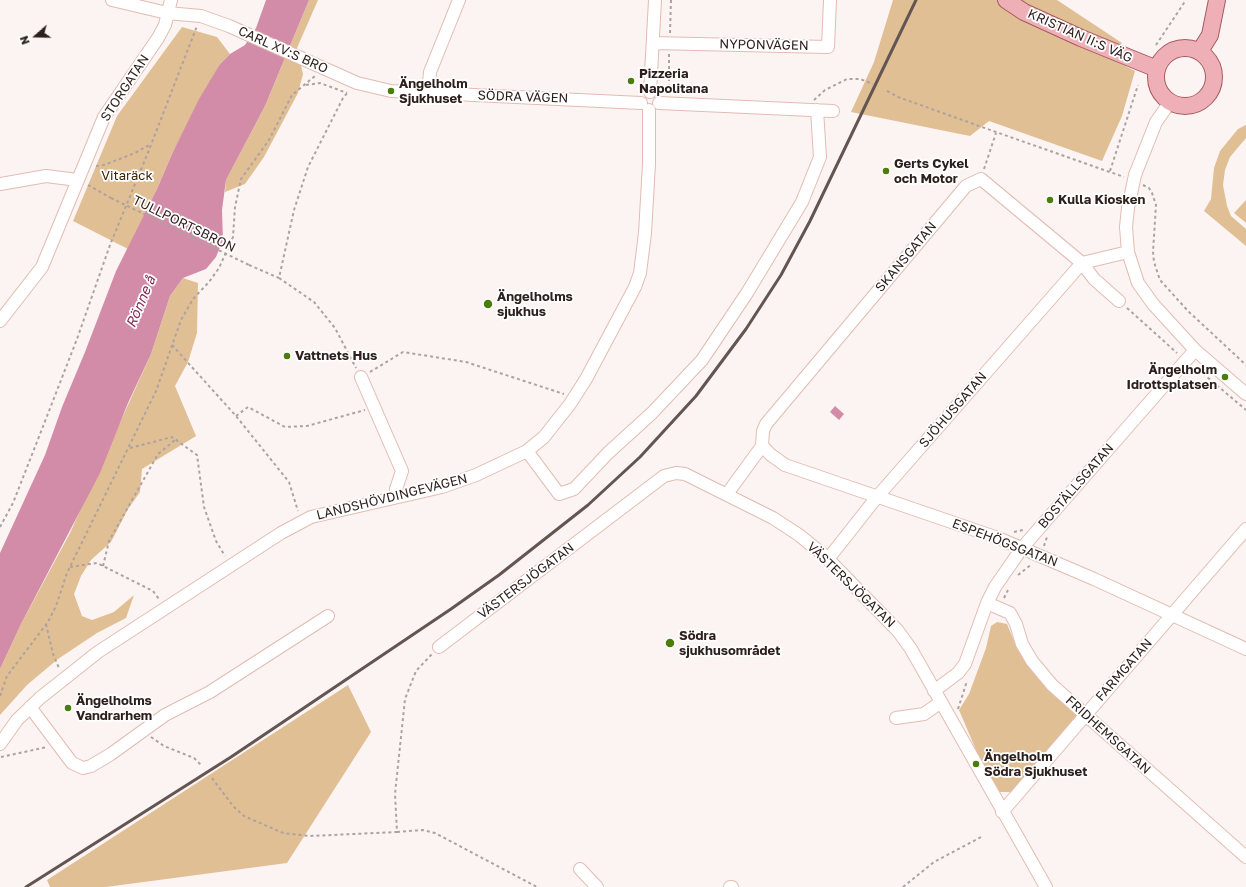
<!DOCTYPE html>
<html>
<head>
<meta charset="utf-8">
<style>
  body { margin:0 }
  #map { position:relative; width:1246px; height:887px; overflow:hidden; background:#fcf4f2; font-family:"Golos Text",sans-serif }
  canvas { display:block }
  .north { position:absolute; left:16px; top:16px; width:40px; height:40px; -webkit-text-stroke:3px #fff; paint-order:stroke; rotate:250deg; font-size:11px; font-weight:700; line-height:16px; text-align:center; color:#2d1f1b }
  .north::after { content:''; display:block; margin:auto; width:14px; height:18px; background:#2d1f1b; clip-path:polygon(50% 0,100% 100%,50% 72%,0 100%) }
</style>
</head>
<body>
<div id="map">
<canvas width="1246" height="887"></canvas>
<div class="north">N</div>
</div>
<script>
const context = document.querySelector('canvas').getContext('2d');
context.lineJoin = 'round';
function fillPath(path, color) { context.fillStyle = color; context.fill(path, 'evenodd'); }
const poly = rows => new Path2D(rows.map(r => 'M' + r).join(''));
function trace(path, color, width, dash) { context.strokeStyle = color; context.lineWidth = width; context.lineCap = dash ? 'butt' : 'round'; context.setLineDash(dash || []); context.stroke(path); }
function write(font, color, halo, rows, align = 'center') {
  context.font = font + ' "Golos Text",sans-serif'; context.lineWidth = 3.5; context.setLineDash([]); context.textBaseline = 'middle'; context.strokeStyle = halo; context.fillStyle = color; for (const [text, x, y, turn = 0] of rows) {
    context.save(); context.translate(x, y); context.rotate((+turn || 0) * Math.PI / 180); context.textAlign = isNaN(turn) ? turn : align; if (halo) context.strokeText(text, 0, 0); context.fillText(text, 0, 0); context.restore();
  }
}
fillPath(poly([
  [309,0,318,0,297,48,303,74,298,93,264,157,245,184,225,192,226,180,265,106],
  [893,0,1057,0,1122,43,1112,59,1135,71,1122,116,1102,161,989,121,970,136,851,112,874,62],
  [182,27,217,37,230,54,220,64,172,154,157,189,128,249,73,221,117,116],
  [1246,125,1246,138,1230,157,1225,170,1223,185,1227,206,1231,216,1246,229,1246,246,1204,211,1211,199,1214,168,1220,151,1238,129],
  [1246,200,1246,223,1234,213],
  [183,278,198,283,197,333,188,362,175,386,196,436,142,469,140,492,128,509,111,542,91,560,81,576,74,594,82,616,92,620,114,612,134,595,126,618,97,633,58,659,27,685,0,715,0,669,21,624,70,533,151,354,170,296],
  [997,622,1007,624,1017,648,1026,663,1078,717,1013,792,999,792,982,764,959,710,969,694,986,648,991,626],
  [348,685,371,732,287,863,106,887,50,887,47,880]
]), '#e1bf94');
fillPath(poly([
  [266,0,309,0,265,106,226,180,222,210,223,240,216,257,206,269,183,278,170,296,151,354,128,403,100,473,21,624,0,669,0,553,45,455,62,407,85,352,116,271,157,189,172,154,199,99,220,64,230,54,245,45,256,28],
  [835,406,844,414,839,420,830,412]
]), '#d28ca8');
const minor = poly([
  [112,0,167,13,201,16,229,26,357,83,391,91,641,103],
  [653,43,828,47,830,0],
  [650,92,655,0],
  [428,93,430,72,459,0],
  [1170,102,1156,122,1135,175,1128,208,1126,227,1128,252,1138,283,1153,304,1195,350,1246,394],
  [659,103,833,111],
  [0,184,46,176,78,180,104,117,158,38,165,25,171,0],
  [0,321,42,267,78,180],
  [361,377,402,471,396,489,397,497],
  [762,446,763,431,766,424,966,186,981,179,1082,263,1128,252],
  [762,446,771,455,785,465,998,538,1094,579,1246,649],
  [527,451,559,494,574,489,608,453,652,413,702,360,747,293,802,202,820,157,817,110],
  [727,494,762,446],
  [828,559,877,497,1082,263,1094,279,1119,301],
  [987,603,1010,613,1016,624,1022,644,1032,661,1052,685,1246,857],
  [439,647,664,476,676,473,685,474,773,518,799,535,826,557,898,631,911,649,1046,887],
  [934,691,958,673,965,664,987,603,995,587,1022,548,1195,350],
  [30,707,72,763,83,768,91,766,111,754,165,715,210,692,328,616],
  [896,718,924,714,941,702],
  [0,744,17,720,40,698,98,652,281,533,311,517,442,487,476,475,527,451,544,437,570,404,586,379,635,287,640,273,645,233,649,164,649,110],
  [1002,812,1246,529],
  [580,869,597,887],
  [730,887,732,887]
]);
const major = poly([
  [1006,0,1024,12,1081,38,1157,69],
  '1156 77a29 29 0 1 1 58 0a29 29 0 1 1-58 0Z',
  [1200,51,1210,35,1217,0]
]);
trace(minor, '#e2bcb2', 14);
trace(major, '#a45a61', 18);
trace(poly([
  [670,33,671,0],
  [1156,45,1186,0],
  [306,85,320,83,347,93],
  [887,91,898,97,996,132,1124,177],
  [669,93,669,53],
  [814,100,825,90,847,79,860,79,873,84],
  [96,166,104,165,135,153,151,144],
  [984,169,996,133],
  [1110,171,1138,85],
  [88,185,111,198],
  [1143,185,1149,188,1152,193,1156,205,1153,252,1154,262,1160,280,1188,311,1246,365],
  [249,265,279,278,294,210,308,167,343,98,348,92],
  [279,278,314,302,335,328,356,368],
  [1127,308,1177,353],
  [172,345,236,416,289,482,298,511],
  [1192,371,1200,371,1246,410],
  [370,372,403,352,466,362,564,394],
  [236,416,248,407,285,427,307,426,365,410],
  [130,448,172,437,197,455,204,507,216,541,225,556],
  [0,527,13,503,42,429,77,339,110,245,149,150,197,26],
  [1014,532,1023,530],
  [1044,546,1047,537],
  [103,566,109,541,158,454,175,440],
  [70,567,97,563,153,591,159,599],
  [1018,575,1032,564],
  [1004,598,1008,590],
  [46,624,53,654,59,668],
  [0,696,7,676,48,622,56,606,67,573,156,391,181,320,193,299,209,282,219,268,233,237,235,207,241,179,269,140,292,95,315,76],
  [958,709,967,681],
  [151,737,164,746,194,758,202,766],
  [1,757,47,747],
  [212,778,233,806,244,816,283,833,310,836,397,832,395,794,405,699,416,671,432,654],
  [397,832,423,830,435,833,537,887],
  [903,887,934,862,983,836]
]), '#ada2a0', 2, [3, 3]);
trace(minor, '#fff', 12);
trace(major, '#efafb6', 16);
trace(poly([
  [26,887,231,757,451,609,499,575,588,505,640,457,696,396,746,329,781,275,810,221,916,0]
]), '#625552', 3);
trace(poly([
  [111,198,249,265]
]), '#ada2a0', 2, [3, 3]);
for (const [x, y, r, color] of [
  [631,81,4,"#4b7d0d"],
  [391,91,4,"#4b7d0d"],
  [886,171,4,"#4b7d0d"],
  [1050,200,4,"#4b7d0d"],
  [488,304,5,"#4b7d0d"],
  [287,356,4,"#4b7d0d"],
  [1225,377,4,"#4b7d0d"],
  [670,643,5,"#4b7d0d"],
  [68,708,4,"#4b7d0d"],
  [976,764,4,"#4b7d0d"]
]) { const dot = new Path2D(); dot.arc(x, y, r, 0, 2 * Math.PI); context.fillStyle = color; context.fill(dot); trace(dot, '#fff', 1.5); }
write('13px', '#2d1f1b', '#fff', [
  ["KRISTIAN II:S VÄG",1080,36,24],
  ["NYPONVÄGEN",764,45,1],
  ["CARL XV:S BRO",283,50,24],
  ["STORGATAN",125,88,-57],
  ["SÖDRA VÄGEN",523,97,2],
  ["TULLPORTSBRON",184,224,26],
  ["SKANSGATAN",906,257,-50],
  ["SJÖHUSGATAN",953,410,-49],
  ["BOSTÄLLSGATAN",1076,486,-49],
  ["LANDSHÖVDINGEVÄGEN",392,497,-14],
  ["ESPEHÖGSGATAN",1005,543,21],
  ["VÄSTERSJÖGATAN",526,581,-37],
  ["VÄSTERSJÖGATAN",851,585,44],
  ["FARMGATAN",1124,670,-49],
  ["FRIDHEMSGATAN",1108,735,42]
]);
write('bold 13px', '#2d1f1b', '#fff', [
  ["Pizzeria",639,74],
  ["Napolitana",639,89],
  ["Ängelholm",399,84],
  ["Sjukhuset",399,99],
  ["Gerts Cykel",894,164],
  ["och Motor",894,179],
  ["Kulla Kiosken",1058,200],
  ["Ängelholms",497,297],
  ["sjukhus",497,312],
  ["Vattnets Hus",295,356],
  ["Ängelholm",1217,370,"right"],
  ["Idrottsplatsen",1217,385,"right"],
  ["Södra",679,636],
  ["sjukhusområdet",679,651],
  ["Ängelholms",76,701],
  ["Vandrarhem",76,716],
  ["Ängelholm",984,757],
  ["Södra Sjukhuset",984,772]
], 'left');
write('13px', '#38250b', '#fff', [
  ["Vitaräck",127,176]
]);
write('italic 14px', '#7f2c53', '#fff', [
  ["Rönne å",141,302,-67]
]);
</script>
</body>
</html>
